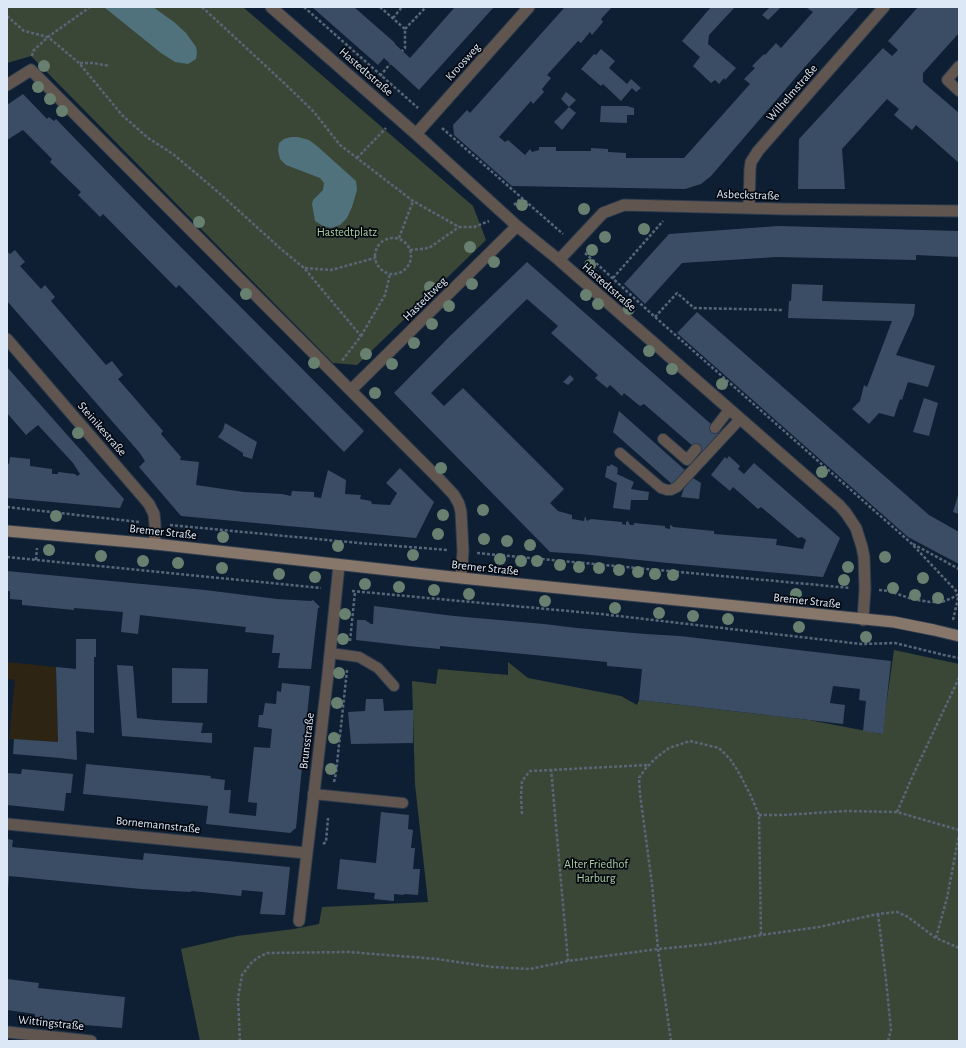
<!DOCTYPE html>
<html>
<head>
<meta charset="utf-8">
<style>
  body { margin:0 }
  #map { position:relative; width:966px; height:1048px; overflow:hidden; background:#0f1f33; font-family:"Alegreya Sans",sans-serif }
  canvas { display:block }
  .frame { position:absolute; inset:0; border:8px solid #dde8f6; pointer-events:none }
</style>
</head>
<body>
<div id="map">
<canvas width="966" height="1048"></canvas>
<div class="frame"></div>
</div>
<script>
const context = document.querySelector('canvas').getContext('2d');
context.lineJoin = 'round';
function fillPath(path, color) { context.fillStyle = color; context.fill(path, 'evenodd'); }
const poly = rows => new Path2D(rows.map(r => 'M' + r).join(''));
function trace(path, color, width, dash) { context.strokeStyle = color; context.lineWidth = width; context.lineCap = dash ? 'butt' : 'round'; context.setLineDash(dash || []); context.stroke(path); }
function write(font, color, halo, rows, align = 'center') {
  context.font = font + ' "Alegreya Sans",sans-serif'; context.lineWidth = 3.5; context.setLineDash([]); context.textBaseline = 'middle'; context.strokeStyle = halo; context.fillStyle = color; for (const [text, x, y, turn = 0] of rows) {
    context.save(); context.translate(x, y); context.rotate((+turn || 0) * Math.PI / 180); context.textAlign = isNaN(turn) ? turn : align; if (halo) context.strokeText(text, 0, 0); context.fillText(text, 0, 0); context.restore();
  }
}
fillPath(poly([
  [7,662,56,667,58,742,9,739,15,680,7,679]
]), '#2e2414');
fillPath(poly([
  [7,7,243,7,473,206,486,240,357,365,333,363,31,56,7,63],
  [894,650,959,664,959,1041,200,1041,181,949,237,936,294,929,319,924,322,907,428,902,415,784,412,681,436,684,438,669,508,675,508,662,528,678,621,696,637,705,639,700,809,720,882,734]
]), '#3b4736');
fillPath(poly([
  [104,7,153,7,174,22,186,33,196,47,197,52,196,59,188,64,175,62,161,53],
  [291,137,298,137,309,140,317,146,356,181,357,190,352,207,347,218,340,225,331,228,323,226,315,221,312,204,313,200,323,190,324,183,320,178,286,165,280,159,278,150,279,143,284,139]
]), '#50727c');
fillPath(poly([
  [312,7,354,7,394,42,396,45,410,58,455,7,494,7,419,90,384,58,378,65],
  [565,7,612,7,601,19,603,22,592,35,590,32,581,43,578,41,547,75,551,78,542,89,544,92,533,104,531,101,499,137,505,142,508,140,525,155,530,149,532,152,539,150,539,147,556,147,556,151,591,151,591,148,608,149,608,152,626,153,626,158,684,158,750,84,744,79,755,68,752,66,764,54,765,55,776,43,781,48,813,12,807,8,808,7,859,7,803,69,711,176,701,184,685,189,512,186,454,135,453,125,467,110,470,113],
  [711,7,735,7,709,35,708,44,736,68,725,80,724,78,719,84,715,80,711,83,693,66,700,57,682,41],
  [770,7,781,7,768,20,762,15],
  [918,7,959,7,959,33,923,73,923,82,959,113,959,163,916,125,912,130,894,115,899,109,887,99,842,149,845,189,798,189,799,139,883,48,892,56,898,50,888,41],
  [601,49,615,61,609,68,627,84,631,79,641,88,636,92,632,88,621,101,603,84,601,86,581,69,594,54,596,55],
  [566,92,576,100,569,107,561,99],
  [23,94,47,119,49,117,54,121,56,119,156,222,364,431,344,452,179,285,176,288,103,214,100,217,78,195,81,192,50,162,52,159,23,130,7,140,7,105],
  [601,106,627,106,634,108,634,115,627,115,627,123,600,122],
  [569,107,576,113,562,130,554,122],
  [778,226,959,231,959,257,916,255,916,260,777,257,682,263,645,304,624,284,669,234],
  [15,250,25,262,20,266,41,289,45,285,55,297,51,301,106,365,112,361,123,375,118,379,163,431,161,434,181,457,180,460,199,462,196,485,244,492,282,494,291,496,292,491,314,492,314,497,321,498,328,470,346,480,345,494,361,495,360,499,371,501,372,504,390,505,397,493,386,483,400,468,434,502,416,538,181,516,139,467,145,461,139,452,7,301,7,251,10,254],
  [527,262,720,432,701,453,644,404,640,406,624,393,622,396,610,385,607,388,595,378,598,375,551,333,558,326,527,299,431,393,444,406,463,388,564,489,550,503,558,511,572,515,572,519,584,521,585,516,587,521,591,519,622,522,622,524,626,525,626,522,628,521,630,525,634,525,634,523,665,526,665,528,670,529,670,525,671,525,673,527,714,531,714,534,777,539,776,545,803,549,806,540,802,537,798,538,761,507,758,509,733,487,730,491,711,475,725,457,727,459,729,456,740,466,738,469,744,474,754,463,840,538,823,577,668,563,581,554,550,552,394,393,451,335],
  [792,284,823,285,822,301,915,304,914,315,896,355,935,366,928,387,908,382,902,400,900,399,894,417,879,413,869,424,852,409,860,401,864,385,867,387,892,321,788,318,789,301,791,301],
  [697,312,929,515,959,532,959,564,908,537,677,333],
  [7,367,124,499,120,508,7,498,7,463,9,464,10,457,30,459,30,466,52,469,52,474,58,474,58,472,75,474,77,476,80,474,73,463,38,425,26,435,7,413],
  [570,375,574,379,568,385,563,382],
  [924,398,938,403,929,436,913,432],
  [619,411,685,470,672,484,613,432],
  [225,423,257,442,252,459,243,456,243,453,218,437,223,430],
  [611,464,618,468,617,470,618,470,617,474,634,482,631,489,649,492,648,500,631,500,630,510,613,508,617,483,605,477,607,466,610,466],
  [693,478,701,483,699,499,681,497,684,488],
  [959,492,959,514,953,512],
  [7,571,205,590,277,599,311,601,313,600,320,607,318,608,311,669,278,668,280,653,272,653,274,635,245,632,246,627,140,615,138,634,121,632,123,612,74,608,74,610,22,605,22,600,10,599,10,591,7,591],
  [374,606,454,616,544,624,577,628,645,634,680,636,891,661,883,734,863,731,866,701,859,700,860,689,833,686,830,703,845,705,843,724,639,700,642,669,607,666,607,662,440,646,440,649,408,646,356,640,357,620,365,620,371,624,373,624],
  [76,639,96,639,96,657,94,657,94,733,76,731,77,760,60,758,13,754,14,739,58,742,56,667,76,669],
  [117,665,133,666,137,718,155,720,203,723,201,733,212,733,212,743,122,736],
  [172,668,208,669,207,703,172,703],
  [282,683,310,686,296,828,290,833,206,824,208,806,83,794,86,764,211,776,210,778,225,780,224,790,231,790,229,813,256,816,257,803,248,802,254,747,270,748,272,729,258,727,259,715,263,715,265,703,276,704,277,691,281,692],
  [366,699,383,699,384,711,413,710,413,743,351,744,348,712,365,711],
  [22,769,73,774,71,793,66,793,64,811,7,805,7,773,21,774],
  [381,812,409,815,408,829,413,830,411,848,415,848,413,869,420,869,418,895,404,894,404,895,394,894,394,901,374,899,375,893,337,889,340,859,376,863],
  [7,839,13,840,12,847,143,860,144,853,290,867,285,915,260,914,263,892,242,890,241,896,192,891,190,892,141,889,9,876,8,890,7,890],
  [7,979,39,983,38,988,125,997,122,1028,35,1021,35,1014,7,1010]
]), '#3b4d64');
const service = poly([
  [959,66,947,80,959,91],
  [715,428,729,410],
  [663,439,687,460,696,449],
  [620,453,661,488,667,490,671,490,677,487,740,419],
  [330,653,359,657,378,668,394,686],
  [313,794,403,803]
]);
const minor = poly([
  [271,7,416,134,517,226,559,260,840,506,846,513,856,528,862,547,864,557,865,589,863,620],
  [7,85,31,70,440,480,454,495,459,504,461,512,463,551,461,578],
  [416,134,529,7],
  [749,207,750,169,751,162,758,151,884,7],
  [559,260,603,213,624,205,783,209,959,211],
  [7,339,149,504,154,514,155,524,155,544],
  [351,390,517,226],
  [7,824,306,853],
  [299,921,328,674,339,565],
  [7,1032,91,1041]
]);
const secondary = poly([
  [7,531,155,544,461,578,894,622,934,630,959,636]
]);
trace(service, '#2c3b4e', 12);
trace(minor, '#2c3b4e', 13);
trace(secondary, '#2c3b4e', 13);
trace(poly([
  [202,7,283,82,314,112,340,145,413,201,459,227,474,227,489,221],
  [304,7,418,108],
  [380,7,405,29,405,48,402,51],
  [7,16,24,31,48,37,79,63,122,115,148,138,173,154,218,192,281,249,304,268,361,336,341,362],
  [393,18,402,7],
  [405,29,426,7],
  [32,56,33,51,48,37,90,7],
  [80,63,93,63,110,66],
  [380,76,390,64],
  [442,128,563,234],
  [357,158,386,128],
  [514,205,521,198],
  '375 256a18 18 0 1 1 36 0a18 18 0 1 1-36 0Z',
  [399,238,413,201],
  [410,250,429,248,459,227],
  [585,253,655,317,911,543,959,594],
  [305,268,331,270,375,258],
  [613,278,663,221],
  [655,317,677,293,694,308,782,310],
  [361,336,385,295,390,274],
  [7,507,139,522],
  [170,525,359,543,448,550],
  [913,544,959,569],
  [477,553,850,588],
  [7,557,321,588],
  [36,560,37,548],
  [879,590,889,591,912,599,930,602,942,602,952,598,959,594],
  [352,591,601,614,861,644,895,643,944,655,959,658],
  [953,620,959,594],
  [350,641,355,592],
  [551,769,568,961],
  [334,782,336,773,347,670],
  [897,812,914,773,959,678],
  [522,814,521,797,522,781,530,771,649,765],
  [759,815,782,815,846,811,897,812,959,830],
  [323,844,326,842,328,818],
  [878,914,886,980,891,1030,888,1041],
  [936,938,947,898,959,835],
  [240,1041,238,998,242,975,252,962,259,957,267,953,349,952,437,959,492,967,530,969,568,961,658,949,710,944,761,935,819,927,878,914,897,912,908,917,936,938,959,948],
  [671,1041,658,949,652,884,640,794,639,778,646,768,657,757,669,748,690,741,719,748,730,759,739,773,750,794,759,815,761,935]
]), '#586678', 2.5, [3, 2]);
trace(service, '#61564f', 10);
trace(minor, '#61564f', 11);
trace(secondary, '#87766a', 11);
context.fillStyle = '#688070';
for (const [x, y] of [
  [44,66],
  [38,87],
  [50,99],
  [62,111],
  [522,205],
  [584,209],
  [199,222],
  [644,229],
  [605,237],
  [470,247],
  [592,250],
  [494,262],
  [590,265],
  [472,284],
  [430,287],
  [246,294],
  [586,295],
  [598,304],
  [449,306],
  [629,309],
  [432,324],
  [414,343],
  [649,351],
  [366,354],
  [314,363],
  [392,364],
  [672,369],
  [722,384],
  [375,393],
  [78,433],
  [441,468],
  [822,472],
  [483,510],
  [443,515],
  [56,516],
  [438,534],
  [223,537],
  [484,539],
  [507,541],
  [530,545],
  [338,546],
  [49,550],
  [413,555],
  [101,556],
  [885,557],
  [500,559],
  [143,561],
  [521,561],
  [537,561],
  [178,563],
  [560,565],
  [579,567],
  [848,567],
  [222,568],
  [599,568],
  [619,570],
  [638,572],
  [279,574],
  [655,574],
  [673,575],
  [315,577],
  [923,578],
  [844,580],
  [365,584],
  [399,587],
  [893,588],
  [434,590],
  [469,594],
  [796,594],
  [915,595],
  [938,598],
  [545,601],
  [615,608],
  [659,613],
  [345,614],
  [693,616],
  [728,619],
  [799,627],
  [866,637],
  [343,639],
  [339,673],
  [337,703],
  [334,738],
  [331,769]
]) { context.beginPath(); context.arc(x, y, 6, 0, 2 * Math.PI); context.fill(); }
write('12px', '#dde8f6', '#040911', [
  ["Kroosweg",463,62,-48],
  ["Hastedtstraße",366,72,41],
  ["Wilhelmstraße",792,93,-49],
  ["Asbeckstraße",748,195,2],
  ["Hastedtstraße",609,287,41],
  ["Hastedtweg",425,299,-45],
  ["Steinikestraße",102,429,49],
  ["Bremer Straße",163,532,6],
  ["Bremer Straße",485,568,6],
  ["Bremer Straße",807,601,6],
  ["Brunsstraße",307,741,-83],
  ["Bornemannstraße",158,825,6],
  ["Wittingstraße",51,1023,6]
]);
write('12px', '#b0d0a2', '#040911', [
  ["Hastedtplatz",347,232],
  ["Alter Friedhof",596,864],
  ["Harburg",596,878]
]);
</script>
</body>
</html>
